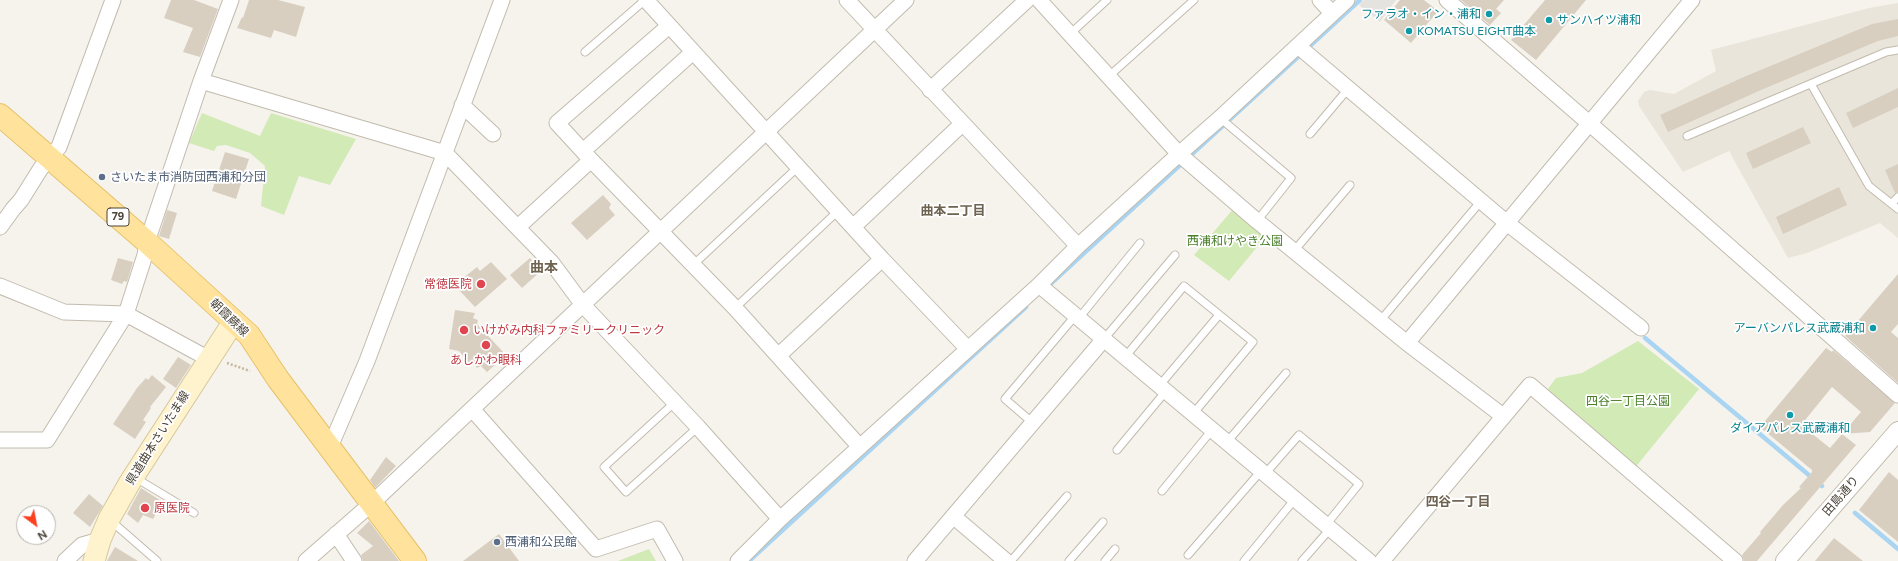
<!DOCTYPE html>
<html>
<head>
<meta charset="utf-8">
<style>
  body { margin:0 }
  #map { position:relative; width:1898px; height:561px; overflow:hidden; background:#f6f3ec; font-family:Figtree,sans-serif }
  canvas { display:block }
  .north { position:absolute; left:16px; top:505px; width:40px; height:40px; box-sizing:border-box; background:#fff; border:1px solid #b7b4b0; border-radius:50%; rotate:148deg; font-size:11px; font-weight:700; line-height:16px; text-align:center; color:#4b4439 }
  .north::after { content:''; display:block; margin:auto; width:14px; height:18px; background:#fc3f1d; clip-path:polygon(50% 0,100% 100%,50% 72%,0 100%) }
</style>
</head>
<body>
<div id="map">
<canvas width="1898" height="561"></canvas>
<div class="north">N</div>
</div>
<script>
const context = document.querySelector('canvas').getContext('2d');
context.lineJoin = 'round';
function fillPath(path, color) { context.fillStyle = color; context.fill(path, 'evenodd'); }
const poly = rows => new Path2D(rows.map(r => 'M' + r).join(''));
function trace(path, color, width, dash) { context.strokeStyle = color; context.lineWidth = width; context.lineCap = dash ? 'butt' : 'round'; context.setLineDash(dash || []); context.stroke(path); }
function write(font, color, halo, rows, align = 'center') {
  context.font = font + ' Figtree,"Noto Sans JP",sans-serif'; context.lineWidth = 3.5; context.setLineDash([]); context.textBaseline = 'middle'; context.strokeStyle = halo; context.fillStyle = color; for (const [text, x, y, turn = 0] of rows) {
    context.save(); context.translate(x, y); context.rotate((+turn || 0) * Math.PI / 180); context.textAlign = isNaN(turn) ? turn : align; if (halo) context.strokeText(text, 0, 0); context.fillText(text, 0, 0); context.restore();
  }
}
fillPath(poly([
  [1898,3,1898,238,1880,223,1807,253,1788,258,1729,151,1683,172,1639,106,1638,101,1644,92,1650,90,1674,94,1716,71,1711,50,1869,8]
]), '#eae5da');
fillPath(poly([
  [202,113,260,136,271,113,356,139,330,185,299,176,284,215,261,206,265,166,250,153,226,145,217,146,214,151,189,143],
  [1234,208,1267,235,1229,281,1194,255],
  [1638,341,1699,389,1634,469,1544,394,1556,378,1582,373],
  [649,549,656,561,618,561]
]), '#d2eab5');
fillPath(poly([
  [1364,0,1396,0,1380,22,1359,5]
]), '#e5e3e0');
trace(poly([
  [1046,288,1360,0],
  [1645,338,1822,486],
  [1855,513,1898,549],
  [749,561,1026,307]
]), '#a9d4f2', 4.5);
fillPath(poly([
  [171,0,194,0,218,9,200,57,183,52,193,28,164,18],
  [249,0,278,0,305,7,296,37,274,30,271,38,237,28,242,17,243,18],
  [1400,0,1424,0,1438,11,1411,43,1384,20],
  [1461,0,1504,0,1496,9,1501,13,1490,25],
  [1545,0,1586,0,1536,60,1511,40],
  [1898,19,1898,36,1878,41,1761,90,1668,132,1660,115,1746,76,1872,24],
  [1898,88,1898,107,1853,128,1846,113],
  [1803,127,1811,143,1753,169,1746,153],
  [225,152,249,159,236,199,212,191],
  [1898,164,1898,192,1895,193,1885,170],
  [1839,187,1847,205,1783,234,1776,217],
  [603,195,611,204,609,208,615,215,587,240,571,223],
  [167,210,177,213,169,239,159,236],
  [118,258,133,262,127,282,124,281,122,284,111,280],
  [530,258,541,271,522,288,510,275],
  [491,262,507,279,475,307,459,290,463,286,458,282,477,267,480,271],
  [1898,274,1898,324,1891,332,1898,338,1898,383,1845,336],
  [455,310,475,313,473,318,478,320,477,324,506,355,487,372,481,366,477,368,474,364,471,366,459,351,449,349],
  [1826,348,1832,352,1833,350,1895,403,1870,432,1842,434,1856,445,1757,561,1744,561,1742,555,1761,533,1760,532,1783,505,1801,488,1799,487,1812,472,1812,470,1760,427],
  [1832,387,1861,412,1830,448,1801,425],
  [178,357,191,365,176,388,163,379],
  [152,375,166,387,150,407,151,408,143,420,146,422,135,439,113,424,137,388,146,378,148,380],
  [386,457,396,466,375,488,370,480],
  [1889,472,1898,480,1898,542,1859,510],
  [141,488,163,502,153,519,143,515,138,523,127,514],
  [89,494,103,506,90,527,73,513],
  [369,521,399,561,363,561,361,555,373,546,357,533],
  [499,534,519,561,463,561],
  [1834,538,1863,561,1815,561],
  [115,547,138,561,107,561]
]), '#d8cfc1');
const service = poly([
  [1070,34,1107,0],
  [585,52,645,0],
  [1108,77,1194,0],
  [1811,84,1869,186,1898,209],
  [1220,118,1291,178,1257,221],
  [1310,134,1348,89],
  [1687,136,1886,52,1898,50],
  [1892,203,1898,197],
  [1294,251,1350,185],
  [693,265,798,167],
  [735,308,838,211],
  [1079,318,1140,243],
  [1380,321,1481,201],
  [1104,339,1175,255],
  [1125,357,1184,286,1253,342,1193,414],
  [1159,386,1219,315],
  [674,403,604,467,626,492,698,427],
  [1033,423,1005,399,1075,316],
  [1227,442,1286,373],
  [1117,450,1166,391],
  [1265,474,1299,435,1359,484,1326,525],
  [134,477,194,513],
  [1162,491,1212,430],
  [110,520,157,561],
  [1188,555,1261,471],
  [1011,561,1067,496],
  [1069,561,1103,522],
  [1105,561,1115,549],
  [1244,561,1295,499],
  [1302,561,1330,529]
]);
const minor = poly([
  [646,0,882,259,967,348],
  [847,0,1078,246],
  [1039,0,1179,154,1257,221,1407,343,1503,416],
  [1320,0,1332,13],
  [1447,0,1589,123,1898,395],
  [669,26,557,123,591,160,735,308,860,447],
  [1298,46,1507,223,1641,328],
  [201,81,445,153,552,263,583,305,698,427,780,519],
  [930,90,1027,0],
  [462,105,493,134],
  [583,151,693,52],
  [0,227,13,209,21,200,41,168,59,147,113,0],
  [518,227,591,160],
  [853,227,962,124],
  [1039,285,1369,561],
  [0,286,64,312,126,314,209,359],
  [1407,343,1692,0],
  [778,356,882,259],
  [472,409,596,549,657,529,675,561],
  [0,440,47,440,126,314,145,255,147,242,201,81,231,0],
  [330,447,367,361,502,0],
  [953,516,1006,561],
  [336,534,354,561],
  [65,561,82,545,100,540],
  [306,561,371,504,906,0],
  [738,561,780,519,1039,285,1078,246,1179,154,1220,118,1347,0],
  [915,561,1104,339],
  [1382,561,1530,385,1735,561]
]);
const tertiary = poly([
  [1785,561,1898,431]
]);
const secondary = poly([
  [94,561,100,540,109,519,130,482,234,321]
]);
const primary = poly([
  [0,115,147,242,249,335,278,379,415,561]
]);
trace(service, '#c2bbae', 9);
trace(minor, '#c2bbae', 17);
trace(tertiary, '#c2bbae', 20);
trace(secondary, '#d6c79b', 23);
trace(primary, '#e6c16a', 24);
trace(poly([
  [227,363,250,371]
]), '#c4b79f', 2.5, [2, 2]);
trace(service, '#fff', 7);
trace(minor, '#fff', 15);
trace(tertiary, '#fff', 18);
trace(secondary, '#fff3cd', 21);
trace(primary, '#ffe39c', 22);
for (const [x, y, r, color] of [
  [1489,14,4,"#0f9aa8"],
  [1549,20,4,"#0f9aa8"],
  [1409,31,4,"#0f9aa8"],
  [102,177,4,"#5c6f8a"],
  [481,284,5,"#e0444e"],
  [1873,328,4,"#0f9aa8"],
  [464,330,5,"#e0444e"],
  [486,345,5,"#e0444e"],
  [1790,415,4,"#0f9aa8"],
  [145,508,5,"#e0444e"],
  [497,542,4,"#5c6f8a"]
]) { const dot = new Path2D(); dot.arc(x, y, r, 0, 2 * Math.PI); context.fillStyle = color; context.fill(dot); trace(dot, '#fff', 1.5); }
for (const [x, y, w] of [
  [118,217,22]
]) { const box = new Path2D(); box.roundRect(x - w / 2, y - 9, w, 18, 3); context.fillStyle = '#fff'; context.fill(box); trace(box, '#4b4439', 1); }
write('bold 11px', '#4b4439', null, [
  ["79",118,217]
]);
write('12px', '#0d838f', '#fff', [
  ["ファラオ・イン・浦和",1481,14],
  ["サンハイツ浦和",1557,20,"left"],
  ["KOMATSU EIGHT曲本",1417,31,"left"],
  ["アーバンパレス武蔵浦和",1865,328],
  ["ダイアパレス武蔵浦和",1790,428,"center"]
], 'right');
write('12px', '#4e5e75', '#fff', [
  ["さいたま市消防団西浦和分団",110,177],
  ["西浦和公民館",505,542]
], 'left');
write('12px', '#4a7f2a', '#fff', [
  ["西浦和けやき公園",1235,241],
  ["四谷一丁目公園",1628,401]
]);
write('12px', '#be3a42', '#fff', [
  ["常徳医院",472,284,"right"],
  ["いけがみ内科ファミリークリニック",473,330],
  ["あしかわ眼科",486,360,"center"],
  ["原医院",154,508]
], 'left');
write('12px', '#4b4439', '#fff', [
  ["朝霞蕨線",229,318,44],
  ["県道曲本さいたま線",158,438,-58],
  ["田島通り",1841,496,-49]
]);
write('bold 13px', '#6e6250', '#fff', [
  ["曲本二丁目",953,211],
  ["四谷一丁目",1458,502]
]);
write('bold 14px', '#6e6250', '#fff', [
  ["曲本",544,268]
]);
</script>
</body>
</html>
